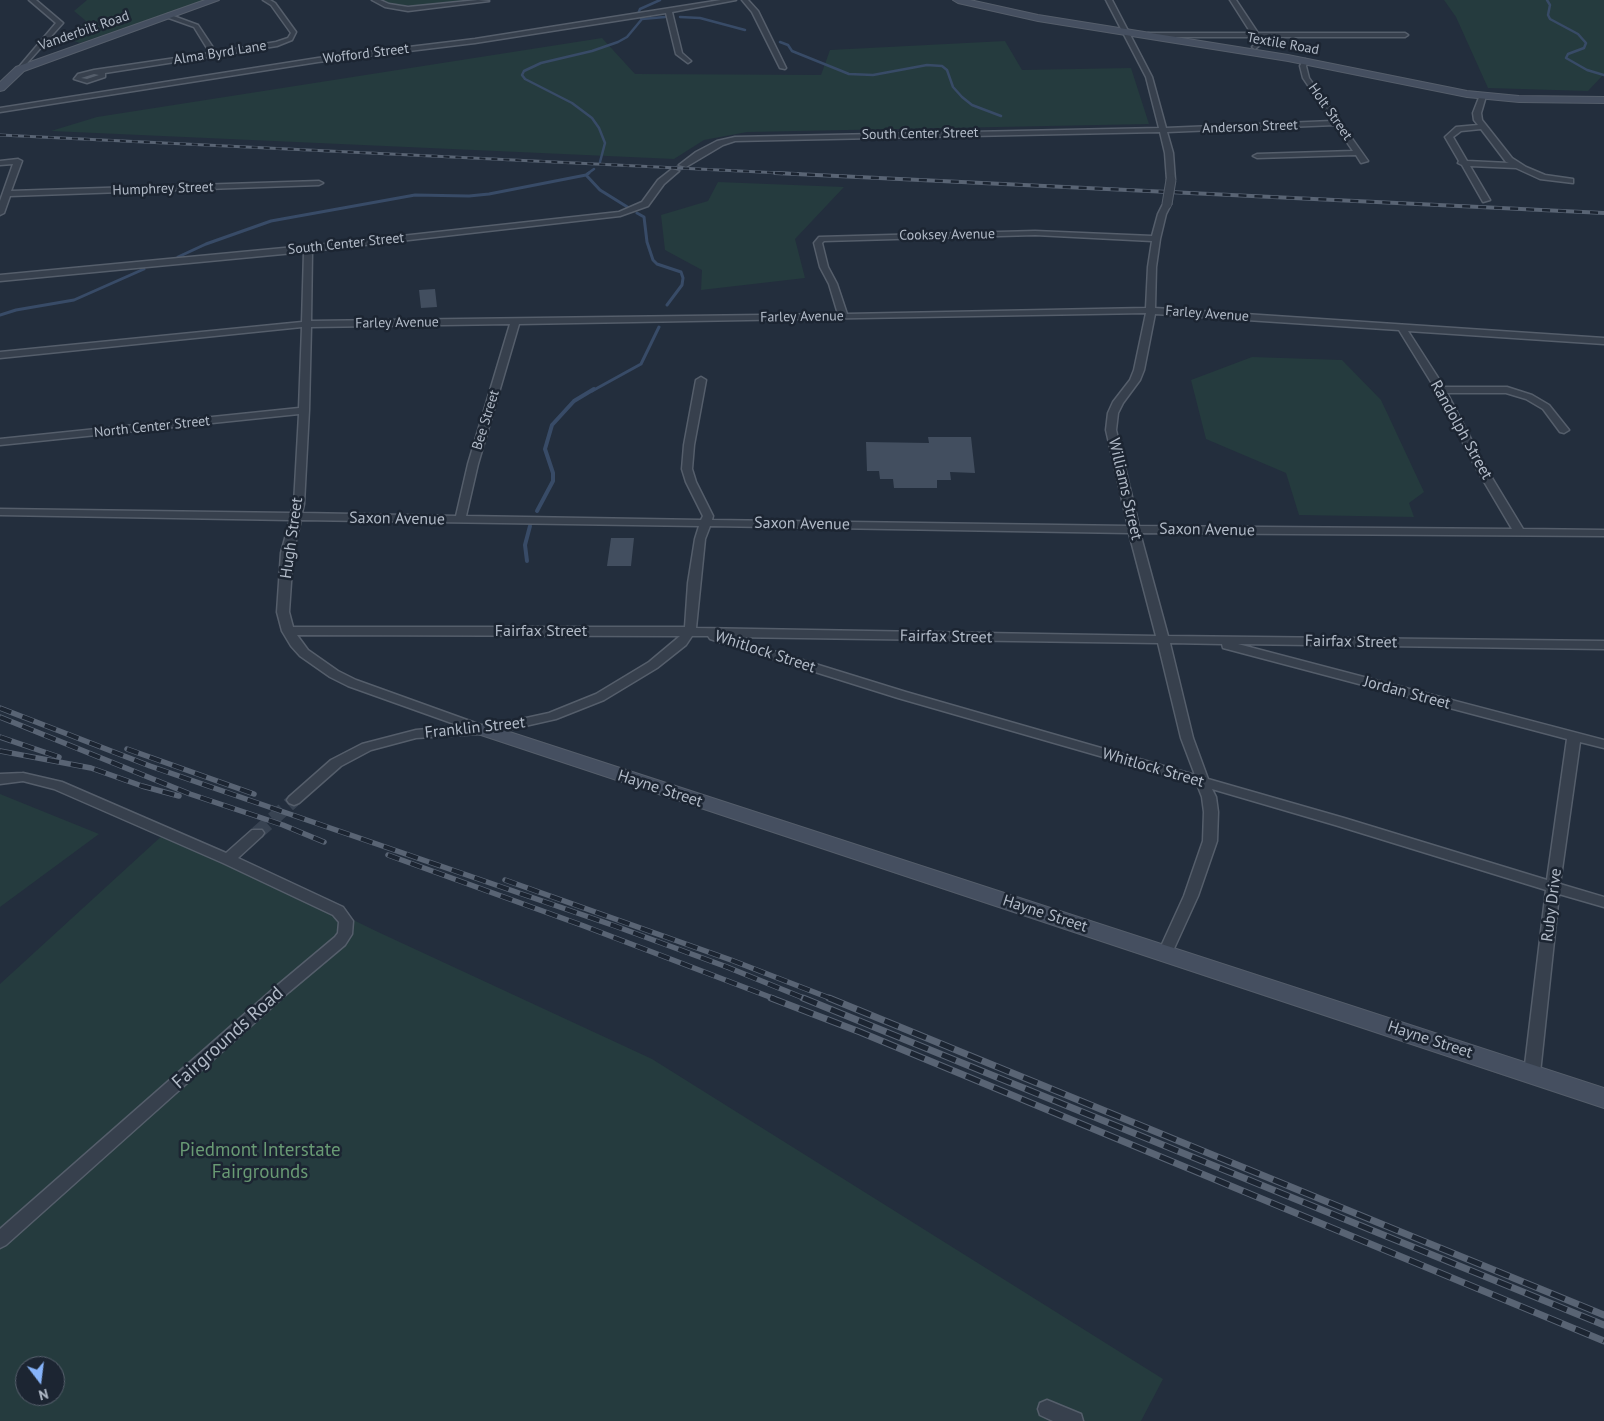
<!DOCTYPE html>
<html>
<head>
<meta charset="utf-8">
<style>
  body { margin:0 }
  #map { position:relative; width:1604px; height:1421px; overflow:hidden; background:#232e3d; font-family:"PT Sans",sans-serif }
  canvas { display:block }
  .north { position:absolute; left:15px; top:1356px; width:50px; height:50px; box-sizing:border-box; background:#1c2532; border:1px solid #58616e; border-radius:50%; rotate:165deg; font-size:14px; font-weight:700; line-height:20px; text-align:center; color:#b2bbc8 }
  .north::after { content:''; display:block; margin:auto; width:18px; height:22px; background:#86b3fa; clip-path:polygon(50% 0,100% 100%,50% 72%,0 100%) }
</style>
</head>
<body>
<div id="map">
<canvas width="1604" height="1421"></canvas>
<div class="north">N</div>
</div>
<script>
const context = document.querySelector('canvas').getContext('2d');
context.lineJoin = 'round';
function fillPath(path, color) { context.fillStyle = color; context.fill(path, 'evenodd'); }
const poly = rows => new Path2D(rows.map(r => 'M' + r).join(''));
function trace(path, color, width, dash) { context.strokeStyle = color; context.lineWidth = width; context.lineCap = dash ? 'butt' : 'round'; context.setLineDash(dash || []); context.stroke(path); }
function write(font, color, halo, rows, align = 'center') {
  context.font = font + ' "PT Sans",sans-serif'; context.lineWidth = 5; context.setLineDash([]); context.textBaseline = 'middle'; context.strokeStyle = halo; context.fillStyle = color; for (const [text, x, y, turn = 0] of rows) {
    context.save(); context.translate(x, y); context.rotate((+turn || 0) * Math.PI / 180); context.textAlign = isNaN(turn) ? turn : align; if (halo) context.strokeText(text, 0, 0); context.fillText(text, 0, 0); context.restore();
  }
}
fillPath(poly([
  [87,0,205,0,80,43,68,39,86,21,74,11],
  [382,0,470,0,416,6,390,4],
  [1444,0,1604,0,1604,74,1588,91,1488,88,1456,17],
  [602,38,635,74,821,75,830,50,1005,41,1022,70,1131,68,1149,124,747,132,704,140,674,159,51,131,97,117],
  [718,182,844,187,795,239,805,278,701,290,702,270,665,250,661,215,708,201],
  [1252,357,1342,360,1381,400,1424,492,1409,503,1414,517,1299,515,1286,473,1206,439,1191,380],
  [0,794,99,834,0,907],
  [165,833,228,859,378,932,652,1059,1163,1379,1141,1421,0,1421,0,984],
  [25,1366,55,1366,55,1396,25,1396]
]), '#253b3e');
trace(poly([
  [1547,0,1550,5,1548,15,1550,19,1578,34,1586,43,1584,48,1568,54,1566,58,1587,70,1604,75],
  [680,17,700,18,745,30],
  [641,18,638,14,640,9,660,0],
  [642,19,665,17],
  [780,42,788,45,792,51,849,74,873,75,927,65,942,66,947,70,953,87,962,97,972,105,1001,116],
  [600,162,605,143,599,128,592,118,572,103,525,79,522,75,524,71,541,63,592,51,618,42,627,37,642,19],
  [587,174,594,169]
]), '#384b67', 2.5);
trace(poly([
  [586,175,600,190,629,208],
  [637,213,644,217,647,242,653,260,657,264,681,272,683,278,682,285,667,305],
  [178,257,206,244,271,221,415,195,469,196,489,194,586,175,589,173],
  [0,315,16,310,74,300,144,269],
  [592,391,641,364,659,327]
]), '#384b67', 3);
trace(poly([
  [537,511,553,481,553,473,545,449,552,425,574,401,594,389],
  [527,561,525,545,530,526]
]), '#384b67', 4);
fillPath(poly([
  [435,289,437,307,421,308,419,290],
  [928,437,971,437,975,473,950,472,951,480,937,480,937,488,894,488,893,479,880,479,879,471,867,471,866,442,929,443],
  [611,538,634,538,631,566,607,566]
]), '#424e5f');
trace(poly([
  [675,171,683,165]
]), '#384352', 7, [7, 4]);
trace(poly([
  [257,833,294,800]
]), '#384352', 14, [14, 7]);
const street = poly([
  [29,0,36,0,63,23,20,71,17,69,18,68,56,23,29,0],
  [263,0,270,0,275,3,296,32,292,40,277,46,105,73,105,77,87,83,74,79,78,74,94,70,210,53,194,27,166,17,165,16,168,14,198,25,216,52,276,42,288,38,291,33,271,5,263,0],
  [94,74,99,75,87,79,81,78,94,74],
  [372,0,380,0,389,4,408,7,478,0,489,1,408,11,385,7,372,0],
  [721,0,736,0,672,12,682,53,691,61,688,63,676,54,666,13,475,43,318,62,0,112,0,108,318,58,475,39,721,0],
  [742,0,748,0,758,11,786,68,785,69,780,68,752,12,742,0],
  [1106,0,1112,0,1152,77,1166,128,1332,121,1303,78,1300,66,1303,60,1305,59,1308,61,1306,66,1309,78,1368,161,1361,163,1356,155,1257,158,1253,156,1257,154,1353,151,1335,125,1167,132,1173,153,1175,180,1171,182,1167,180,1165,153,1160,132,735,141,723,145,686,167,679,165,696,152,717,141,735,137,1159,128,1146,77,1106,0],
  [1230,0,1236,0,1258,33,1405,33,1408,35,1405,37,1265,37,1265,41,1255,49,1252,47,1260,40,1259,37,1148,37,1145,35,1148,33,1251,33,1230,0],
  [1480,95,1486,96,1481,113,1482,120,1512,158,1526,167,1545,175,1573,179,1573,183,1540,179,1516,168,1470,166,1490,200,1483,202,1462,165,1458,163,1459,161,1445,137,1456,127,1478,125,1474,120,1473,113,1480,95],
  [1481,129,1506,162,1509,163,1467,161,1453,137,1461,131,1481,129],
  [18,159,22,161,11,191,319,181,323,183,319,185,10,196,4,213,0,215,0,201,13,164,0,165,0,161,18,159],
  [672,169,679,171,664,184,648,206,620,216,312,251,311,321,838,314,829,284,820,267,814,243,819,237,1035,231,1152,236,1158,214,1164,202,1167,202,1171,204,1166,214,1160,239,1156,267,1155,308,1604,338,1604,344,1408,331,1444,387,1507,387,1532,395,1549,405,1569,430,1564,433,1560,432,1543,409,1526,399,1506,393,1447,393,1486,468,1523,529,1604,530,1604,536,1140,533,1168,636,1604,641,1604,649,1238,644,1604,740,1604,748,1580,742,1560,884,1604,897,1604,907,1559,894,1540,1073,1538,1078,1532,1079,1526,1078,1524,1073,1546,890,1335,825,1212,789,1216,797,1218,812,1217,841,1198,896,1172,953,1170,957,1165,959,1160,957,1158,953,1184,896,1203,841,1204,812,1202,797,1197,784,898,698,710,639,708,636,692,636,686,645,657,668,604,700,556,719,494,733,416,738,371,750,341,766,299,803,294,805,289,803,287,800,289,797,331,760,362,744,416,730,460,726,348,686,330,677,300,656,291,646,282,631,277,612,281,553,290,520,0,515,0,509,291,513,294,504,299,414,0,445,0,439,299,408,302,327,0,358,0,352,302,322,304,252,0,281,0,275,347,242,619,212,642,202,658,180,672,169],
  [1035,235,1152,241,1148,267,1146,308,847,314,837,284,828,267,822,243,824,241,1035,235],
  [1146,313,1134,370,1130,380,1113,402,1108,413,1106,430,1128,526,712,520,713,516,696,482,692,469,694,445,706,380,701,377,696,380,684,445,682,469,686,482,703,516,701,520,466,516,478,464,519,324,1146,313],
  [1155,314,1399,330,1436,390,1476,468,1512,529,1139,526,1116,430,1118,413,1123,403,1140,380,1144,370,1155,314],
  [510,324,468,464,456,516,302,513,304,504,309,410,311,327,510,324],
  [301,520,699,526,695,539,688,583,685,627,293,627,289,612,293,553,301,520],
  [710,526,1129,533,1156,636,696,628,705,539,710,526],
  [297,635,680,636,649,662,596,694,549,713,494,725,481,725,356,680,338,671,308,650,297,635],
  [728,637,1158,643,1181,738,1195,775,906,692,728,637],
  [1170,643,1222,644,1223,648,1567,739,1547,880,1344,818,1208,779,1193,738,1170,643],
  [23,773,62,782,226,853,252,830,262,830,264,833,262,836,238,858,343,907,353,921,352,934,345,945,289,992,6,1245,0,1248,0,1229,279,984,335,937,338,933,339,922,333,915,223,863,54,789,23,781,0,784,0,774,23,773],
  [1047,1400,1081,1414,1083,1421,1053,1421,1040,1415,1038,1409,1040,1403,1047,1400]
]);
const secondary = poly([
  [205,0,219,0,24,71,4,90,0,91,0,82,16,67,205,0],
  [953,0,970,0,1038,15,1288,55,1467,91,1519,96,1604,97,1604,103,1519,102,1467,97,1288,61,1038,21,958,3,953,0],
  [485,724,1604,1088,1604,1108,478,734,475,730,478,726,485,724]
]);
trace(street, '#555e6b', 3);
trace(secondary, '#555e6b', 2);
fillPath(street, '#37404d');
fillPath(secondary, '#454f60');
const railFar3 = poly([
  [0,135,801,174]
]);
const railFar2 = poly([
  [775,173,1604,213]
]);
const railFar1 = poly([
  [0,708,150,766,615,926,727,967,806,999],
  [0,717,190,794,283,825,324,842],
  [0,737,59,757],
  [127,749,254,794],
  [0,751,91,768,142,786,179,796],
  [388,855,584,926,775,999],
  [505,880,731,960,832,999]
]);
const rail = poly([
  [771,998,860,1032,1604,1341],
  [803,998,1604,1325],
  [829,998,1604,1315]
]);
trace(railFar3, '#596474', 3);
trace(railFar2, '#596474', 4);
trace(railFar1, '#596474', 5.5);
trace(rail, '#596474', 7);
trace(railFar3, '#1c2532', 2, [6]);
trace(railFar2, '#1c2532', 2.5, [8]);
trace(railFar1, '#1c2532', 4, [12]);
trace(rail, '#1c2532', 5, [15]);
const streetBridge = poly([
  [1167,204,1171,180]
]);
trace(streetBridge, '#555e6b', 11, []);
trace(streetBridge, '#37404d', 9);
write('14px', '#b2bbc8', '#1c2532', [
  ["Vanderbilt Road",84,31,-19],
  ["Textile Road",1283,44,10],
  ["Alma Byrd Lane",220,53,-9],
  ["Wofford Street",366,54,-7],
  ["Holt Street",1330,112,55],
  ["Anderson Street",1250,127,-2],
  ["South Center Street",920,134,-1],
  ["Humphrey Street",163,189,-2],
  ["Cooksey Avenue",947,235,-1],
  ["South Center Street",346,244,-6],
  ["Farley Avenue",1207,314,4],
  ["Farley Avenue",802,317,-1],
  ["Farley Avenue",397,323,-1],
  ["Bee Street",486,420,-73],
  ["North Center Street",152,427,-6]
]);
write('16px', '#b2bbc8', '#1c2532', [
  ["Randolph Street",1461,430,61],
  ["Williams Street",1125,489,77],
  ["Saxon Avenue",397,519,1],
  ["Saxon Avenue",802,524,1],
  ["Saxon Avenue",1207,530,1],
  ["Hugh Street",292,538,-82],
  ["Fairfax Street",541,631],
  ["Fairfax Street",946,637,1],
  ["Fairfax Street",1351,642,1],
  ["Whitlock Street",765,652,18],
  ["Jordan Street",1407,693,15],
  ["Franklin Street",475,728,-6],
  ["Whitlock Street",1153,768,16],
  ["Hayne Street",660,789,18],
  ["Ruby Drive",1552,905,-83],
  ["Hayne Street",1045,914,18],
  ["Hayne Street",1430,1040,18]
]);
write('19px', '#b2bbc8', '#1c2532', [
  ["Fairgrounds Road",228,1038,-42]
]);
write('19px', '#699a74', '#1c2532', [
  ["Piedmont Interstate",260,1151],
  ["Fairgrounds",260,1173]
]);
</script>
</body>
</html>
